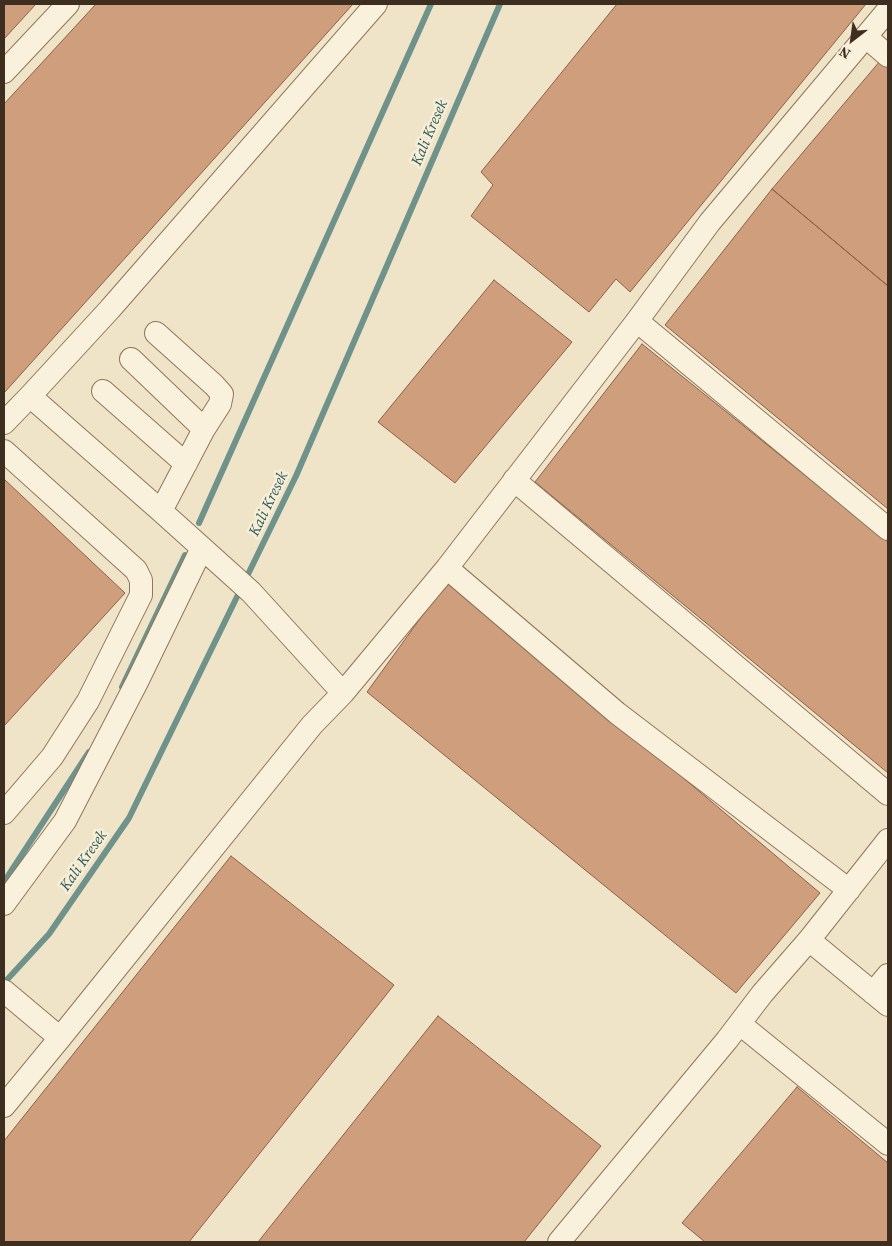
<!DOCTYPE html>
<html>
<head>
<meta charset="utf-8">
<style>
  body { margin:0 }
  #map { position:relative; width:892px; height:1246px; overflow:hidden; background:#f0e4c8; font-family:"Source Serif 4",serif }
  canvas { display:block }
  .frame { position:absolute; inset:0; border:5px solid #3d2e20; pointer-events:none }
  .north { position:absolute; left:827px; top:15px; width:50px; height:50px; -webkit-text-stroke:4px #f7eed8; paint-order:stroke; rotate:210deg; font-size:14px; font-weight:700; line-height:20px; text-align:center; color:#3d2e20 }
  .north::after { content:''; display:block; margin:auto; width:18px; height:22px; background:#3d2e20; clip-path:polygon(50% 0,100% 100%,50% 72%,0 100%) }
</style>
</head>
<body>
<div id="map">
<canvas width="892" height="1246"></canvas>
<div class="frame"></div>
<div class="north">N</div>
</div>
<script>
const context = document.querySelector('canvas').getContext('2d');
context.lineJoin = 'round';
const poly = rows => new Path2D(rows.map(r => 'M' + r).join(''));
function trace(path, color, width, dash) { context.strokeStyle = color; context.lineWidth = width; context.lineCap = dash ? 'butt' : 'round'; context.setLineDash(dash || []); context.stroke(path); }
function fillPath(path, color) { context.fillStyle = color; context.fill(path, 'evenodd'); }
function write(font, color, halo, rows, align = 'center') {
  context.font = font + ' "Source Serif 4",serif'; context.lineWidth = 5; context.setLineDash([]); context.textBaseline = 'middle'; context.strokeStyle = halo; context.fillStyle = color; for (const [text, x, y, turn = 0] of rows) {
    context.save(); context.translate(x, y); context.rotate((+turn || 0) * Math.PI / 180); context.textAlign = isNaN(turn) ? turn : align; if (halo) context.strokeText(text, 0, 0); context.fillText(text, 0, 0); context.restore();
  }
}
trace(poly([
  [199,523,431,4],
  [122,687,185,555],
  [4,882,89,752],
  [4,983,49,934,129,818,296,476,500,4]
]), '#6f938a', 6);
const building = poly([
  [4,4,36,4,4,39,4,4],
  [96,4,353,4,4,393,4,104,96,4],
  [617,4,866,4,630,292,616,279,589,312,471,216,493,185,481,172,617,4],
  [880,61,888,68,888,286,772,189,880,61],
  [772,189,888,286,888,509,665,325,772,189],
  [494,280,572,342,455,483,378,422,494,280],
  [642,344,888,542,888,773,535,482,642,344],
  [4,479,125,593,4,726,4,479],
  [448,580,820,893,736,993,367,692,448,580],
  [231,856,394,985,189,1242,4,1242,4,1141,231,856],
  [438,1016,601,1146,524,1242,258,1242,438,1016],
  [797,1087,888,1163,888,1242,705,1242,682,1223,797,1087]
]);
fillPath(building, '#cf9f7d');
trace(building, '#8d5f41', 1);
const minor = poly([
  [866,37,888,56],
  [4,72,68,4],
  [637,321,888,529],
  [156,333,214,385,222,394,220,404,204,429,161,511],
  [131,359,204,429],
  [103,391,186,464],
  [30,396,161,511,251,592,343,693],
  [4,423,30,396,110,309,376,4],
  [4,451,136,570,141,580,141,595,88,701,52,757,4,813],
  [514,480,888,794],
  [447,568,617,713,849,890],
  [4,904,65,821,137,682,202,548],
  [809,940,888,1005],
  [4,991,60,1038],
  [873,993,888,975],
  [740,1024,888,1144],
  [4,1106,60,1038,312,725,343,693,447,568,637,321,710,222,888,10],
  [559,1242,727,1040,762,994,809,940,888,840]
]);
trace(minor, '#8d765c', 24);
trace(minor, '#faf1dc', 22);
write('italic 15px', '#2f5d5a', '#f7eed8', [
  ["Kali Kresek",430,133,-67],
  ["Kali Kresek",269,504,-64],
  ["Kali Kresek",84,861,-55]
]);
</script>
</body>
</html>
